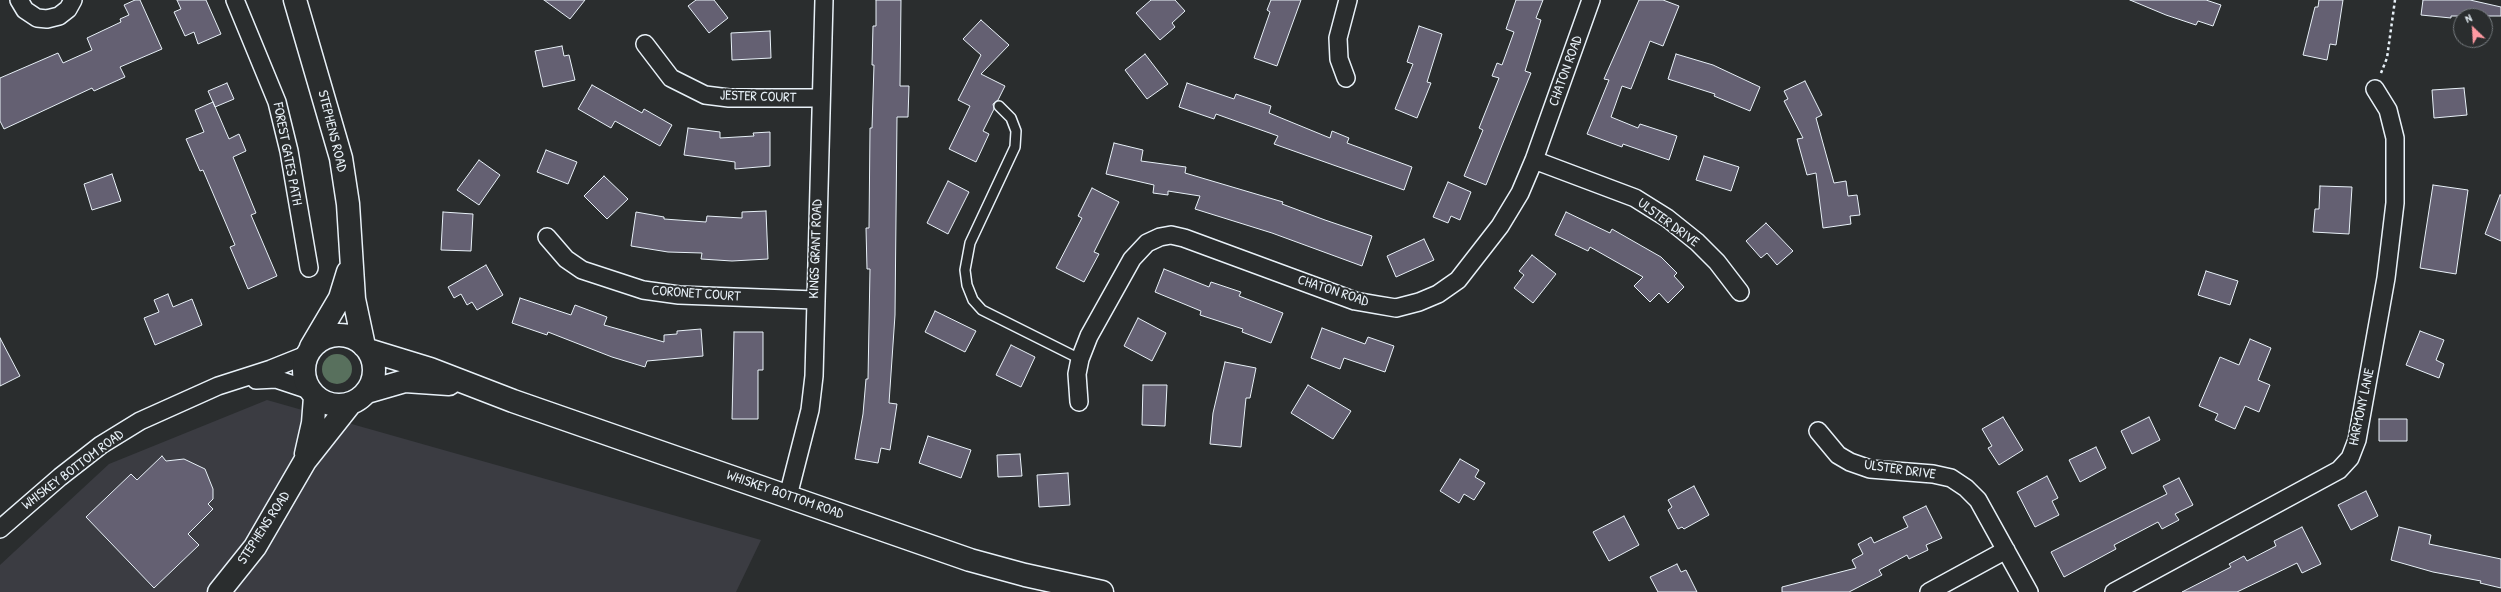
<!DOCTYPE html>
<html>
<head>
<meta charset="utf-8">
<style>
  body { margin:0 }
  #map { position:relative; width:2501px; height:592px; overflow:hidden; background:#2a2d2e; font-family:"Patrick Hand",sans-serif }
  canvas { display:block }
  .north { position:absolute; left:2453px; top:8px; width:40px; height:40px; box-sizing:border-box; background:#2a2d2e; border:1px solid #767b7f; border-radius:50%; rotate:335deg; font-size:11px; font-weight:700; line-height:16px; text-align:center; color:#e8f1f8 }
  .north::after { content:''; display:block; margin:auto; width:14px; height:18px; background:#ff9aa2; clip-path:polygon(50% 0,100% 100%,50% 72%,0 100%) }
</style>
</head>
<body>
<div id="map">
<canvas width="2501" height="592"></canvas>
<div class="north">N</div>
</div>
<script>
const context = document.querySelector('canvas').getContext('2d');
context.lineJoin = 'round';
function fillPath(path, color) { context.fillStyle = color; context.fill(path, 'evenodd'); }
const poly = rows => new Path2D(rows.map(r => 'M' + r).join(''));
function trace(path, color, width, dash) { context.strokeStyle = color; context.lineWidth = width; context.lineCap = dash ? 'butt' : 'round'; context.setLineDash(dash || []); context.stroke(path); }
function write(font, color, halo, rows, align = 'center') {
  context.font = font + ' "Patrick Hand",sans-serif'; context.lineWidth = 4; context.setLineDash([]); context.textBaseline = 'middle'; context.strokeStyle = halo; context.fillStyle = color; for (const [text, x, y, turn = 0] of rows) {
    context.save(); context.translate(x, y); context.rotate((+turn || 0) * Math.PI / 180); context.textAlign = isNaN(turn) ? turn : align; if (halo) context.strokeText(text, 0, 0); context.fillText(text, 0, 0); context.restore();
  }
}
fillPath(poly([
  [267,400,761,540,736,592,0,592,0,565,109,464]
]), '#3b3c42');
fillPath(poly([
  '322 369a15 15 0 1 1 30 0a15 15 0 1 1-30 0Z'
]), '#58705d');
const building = poly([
  [135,0,140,0,162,49,120,67,125,77,94,91,92,88,4,129,0,121,0,78,58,53,63,63,92,50,87,38,121,22,120,19,129,15,124,5,135,0],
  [177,0,206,0,221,34,198,44,194,32,185,36,174,12,181,9,177,0],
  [544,0,585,0,570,19,544,0],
  [696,0,714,0,728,18,709,33,688,6,696,0],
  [876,0,901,0,900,86,909,86,908,117,897,117,895,315,889,403,897,404,890,450,881,448,878,463,855,459,863,414,866,379,868,379,870,269,867,269,866,228,869,228,870,128,872,128,874,65,872,65,873,26,876,26,876,0],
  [1151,0,1175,0,1185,11,1172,23,1175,27,1160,40,1136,13,1151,0],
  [1271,0,1301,0,1277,66,1254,58,1270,12,1267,10,1271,0],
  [1516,0,1543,0,1536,18,1541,20,1525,71,1531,73,1486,185,1464,176,1483,130,1479,128,1499,78,1492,76,1497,63,1502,65,1514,32,1506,29,1516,0],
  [1639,0,1663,0,1679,6,1663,46,1650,41,1631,89,1622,86,1611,117,1638,128,1640,124,1677,136,1669,160,1623,144,1622,147,1587,134,1609,80,1604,79,1639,0],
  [2130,0,2206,0,2221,5,2213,26,2198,21,2196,25,2166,15,2130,0],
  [2319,0,2343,0,2336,45,2330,44,2327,60,2303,55,2315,7,2318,7,2319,0],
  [2423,0,2470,0,2501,7,2501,16,2451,16,2451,18,2421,15,2423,0],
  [981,20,1009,45,981,74,1005,86,998,100,993,104,994,109,983,131,989,134,976,162,949,149,970,106,958,100,981,55,963,39,981,20],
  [1419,26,1442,34,1427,82,1431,83,1417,118,1395,109,1413,64,1407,62,1419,26],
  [770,31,771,58,732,60,731,33,770,31],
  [562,46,564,56,569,55,575,80,543,87,535,51,562,46],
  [1145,54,1168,84,1147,99,1125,70,1145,54],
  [1676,54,1713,65,1760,87,1750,111,1714,96,1715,94,1668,79,1676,54],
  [1805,81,1822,115,1816,118,1834,183,1846,181,1848,196,1857,195,1860,215,1850,216,1851,224,1823,228,1816,173,1807,175,1797,139,1803,138,1784,101,1788,99,1784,91,1805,81],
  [227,83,234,99,215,107,208,91,227,83],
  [1187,83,1234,99,1236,94,1271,106,1269,113,1330,138,1332,131,1349,138,1347,143,1412,167,1404,190,1274,144,1278,136,1216,114,1214,119,1179,107,1187,83],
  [592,85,642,113,644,109,672,125,660,146,615,121,611,128,578,109,592,85],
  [2464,88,2467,115,2434,118,2432,90,2464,88],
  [213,102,229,139,239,134,246,151,233,157,256,213,251,215,277,276,248,289,230,247,235,245,203,170,200,171,186,139,204,132,195,110,213,102],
  [688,128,720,132,720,138,754,136,753,133,770,132,770,166,735,169,735,162,684,155,688,128],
  [1114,143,1143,150,1141,161,1186,167,1185,173,1283,202,1282,204,1325,220,1372,236,1362,266,1272,233,1195,209,1200,196,1168,191,1168,195,1153,193,1154,185,1106,174,1114,143],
  [546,150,577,162,568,184,537,172,546,150],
  [1704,156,1739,167,1731,191,1696,180,1704,156],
  [479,160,500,175,479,205,457,190,479,160],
  [112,174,121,201,92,210,84,184,112,174],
  [604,176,628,199,607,219,584,196,604,176],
  [948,181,969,192,948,234,927,223,948,181],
  [1448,182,1471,192,1460,220,1451,216,1448,223,1433,217,1448,182],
  [2433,185,2468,190,2456,274,2420,268,2433,185],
  [2320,186,2352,187,2349,234,2313,232,2315,209,2319,209,2320,186],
  [1092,188,1119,202,1094,252,1099,254,1084,282,1056,268,1082,218,1078,216,1092,188],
  [2500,195,2501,195,2501,241,2485,234,2500,195],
  [766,211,768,259,732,261,701,259,702,253,668,252,631,246,636,212,664,217,664,219,706,222,707,216,742,218,742,212,766,211],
  [443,212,473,214,471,251,441,250,443,212],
  [1566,212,1610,233,1612,229,1661,257,1677,273,1674,276,1684,287,1668,303,1659,293,1650,302,1634,286,1643,277,1590,247,1588,251,1555,235,1566,212],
  [1766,223,1793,251,1777,265,1767,253,1761,258,1746,241,1766,223],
  [1424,239,1434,260,1396,277,1387,256,1424,239],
  [1532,255,1556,274,1533,303,1514,288,1524,275,1519,271,1532,255],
  [486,265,503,295,477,310,472,302,467,305,461,294,454,298,448,287,486,265],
  [1164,269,1209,287,1211,282,1241,292,1239,296,1283,313,1271,343,1242,332,1243,329,1200,315,1201,311,1155,292,1164,269],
  [2206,271,2238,281,2230,305,2198,295,2206,271],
  [168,294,173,307,192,299,202,325,155,345,144,318,159,312,154,300,168,294],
  [520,298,571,315,575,305,607,317,604,325,664,342,664,335,677,334,677,331,701,329,703,356,647,361,645,367,612,357,548,332,547,335,512,323,520,298],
  [935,311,976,331,965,352,925,332,935,311],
  [1138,318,1166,333,1152,361,1124,346,1138,318],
  [1322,328,1365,344,1368,337,1394,346,1385,372,1344,358,1340,369,1311,358,1322,328],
  [2420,331,2444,340,2436,360,2444,364,2439,378,2406,365,2420,331],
  [734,332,763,332,763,370,758,370,758,419,732,419,734,332],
  [0,338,20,376,0,386,0,338],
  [2250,339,2271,348,2258,380,2270,385,2259,412,2245,406,2235,429,2215,420,2218,414,2199,406,2220,357,2239,365,2250,339],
  [1011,345,1035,357,1021,387,996,375,1011,345],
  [1225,362,1256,368,1250,398,1246,398,1241,447,1210,444,1213,413,1225,362],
  [1143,385,1167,385,1165,426,1142,425,1143,385],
  [1308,385,1351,411,1333,439,1291,413,1308,385],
  [2003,417,2023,450,1999,465,1988,448,1992,446,1982,429,2003,417],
  [2149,417,2160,440,2132,454,2121,431,2149,417],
  [2379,419,2407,419,2407,441,2379,441,2379,419],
  [928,436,971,450,961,478,919,463,928,436],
  [2096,447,2106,468,2080,482,2069,460,2096,447],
  [1020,454,1022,476,998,477,997,455,1020,454],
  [162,456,166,461,184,459,205,469,213,489,213,499,208,504,213,509,188,534,199,545,154,588,86,517,131,474,137,480,162,456],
  [1460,459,1479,470,1475,477,1485,483,1474,500,1464,494,1459,503,1440,491,1460,459],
  [1068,473,1070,505,1039,507,1037,475,1068,473],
  [2047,476,2058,498,2052,501,2059,515,2035,527,2017,492,2047,476],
  [2179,478,2193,505,2175,514,2179,520,2162,529,2158,522,2114,545,2116,549,2064,577,2051,552,2167,494,2163,486,2179,478],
  [1694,486,1709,515,1684,529,1682,527,1678,529,1668,510,1672,507,1668,500,1694,486],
  [2366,491,2378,516,2351,530,2338,505,2366,491],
  [1926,506,1942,538,1926,545,1928,550,1909,559,1907,555,1879,570,1882,575,1849,592,1782,592,1782,587,1856,568,1852,560,1863,554,1858,544,1871,537,1874,543,1908,527,1903,517,1926,506],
  [1624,516,1639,545,1609,561,1593,532,1624,516],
  [2302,527,2321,564,2302,573,2297,563,2237,592,2182,592,2231,567,2229,564,2244,556,2247,561,2276,546,2274,541,2302,527],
  [2399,527,2431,535,2429,544,2501,559,2501,588,2480,583,2481,581,2433,572,2391,560,2399,527],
  [1677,564,1681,572,1686,570,1697,592,1658,592,1650,577,1677,564]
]);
fillPath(building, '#646072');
trace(building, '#e8f1f8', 1);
const lane = poly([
  [999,106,1011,118,1016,131,1015,147,970,243,965,270,967,285,973,300,982,310,1080,359]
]);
const street = poly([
  [19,0,25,10,37,18,47,19,59,16,68,9,73,0],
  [235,0,277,102,289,151,309,268],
  [645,44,671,78,705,95,729,98,821,98],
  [1346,78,1339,59,1338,38,1348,0],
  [1534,160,1635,198,1667,218,1697,242,1717,262,1740,292],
  [547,237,566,259,582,270,643,290,679,295,815,300],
  [256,380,276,379,309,390],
  [1079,402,1077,374,1080,359,1089,336,1132,259,1147,243,1160,237,1171,235,1184,238,1355,301,1378,305,1396,308,1419,302,1438,294,1458,280,1500,226,1520,193,1534,160,1591,0],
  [1818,431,1838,455,1850,462,1870,469,1933,474,1951,478,1966,488,1978,500,2029,592],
  [788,496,810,410,814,376,824,0],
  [0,529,60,477,101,445,140,421,218,386,271,369,306,355],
  [1929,592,2006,550],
  [2114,592,2339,470,2350,458,2357,440,2386,278,2395,203,2395,138,2388,110,2375,89]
]);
const secondary = poly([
  [295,0,341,158,348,204,354,299,364,346],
  '304 370a35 35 0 1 1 70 0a35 35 0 1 1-70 0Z',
  [311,347,340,298,348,272],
  [368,350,430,369,513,401,970,560,1025,575,1102,592],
  [367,392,405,381,449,384],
  [306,454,313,423,315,397],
  [219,592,255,547,305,461,350,404]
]);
trace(lane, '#e8f1f8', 12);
trace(street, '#e8f1f8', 20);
trace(secondary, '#e8f1f8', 25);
trace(poly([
  [2381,73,2387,58,2395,0]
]), '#e8f1f8', 2.5, [3, 3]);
trace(lane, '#2a2d2e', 9);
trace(street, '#2a2d2e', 17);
trace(secondary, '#2a2d2e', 22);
write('14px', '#e8f1f8', '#2a2d2e', [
  ["CHATON ROAD",1566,71,-70],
  ["JESTER COURT",758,97,2],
  ["STEPHENS ROAD",332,131,76],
  ["FOREST GATES PATH",287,154,79],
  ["ULSTER DRIVE",1668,223,36],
  ["KINGS GRANT ROAD",816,249,-88],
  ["CHATON ROAD",1333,291,18],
  ["CORONET COURT",696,294,4],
  ["HARMONY LANE",2362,407,-78],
  ["WHISKEY BOTTOM ROAD",73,470,-37],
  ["ULSTER DRIVE",1900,470,8],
  ["WHISKEY BOTTOM ROAD",785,495,19],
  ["STEPHENS ROAD",264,528,-57]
]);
</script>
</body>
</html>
